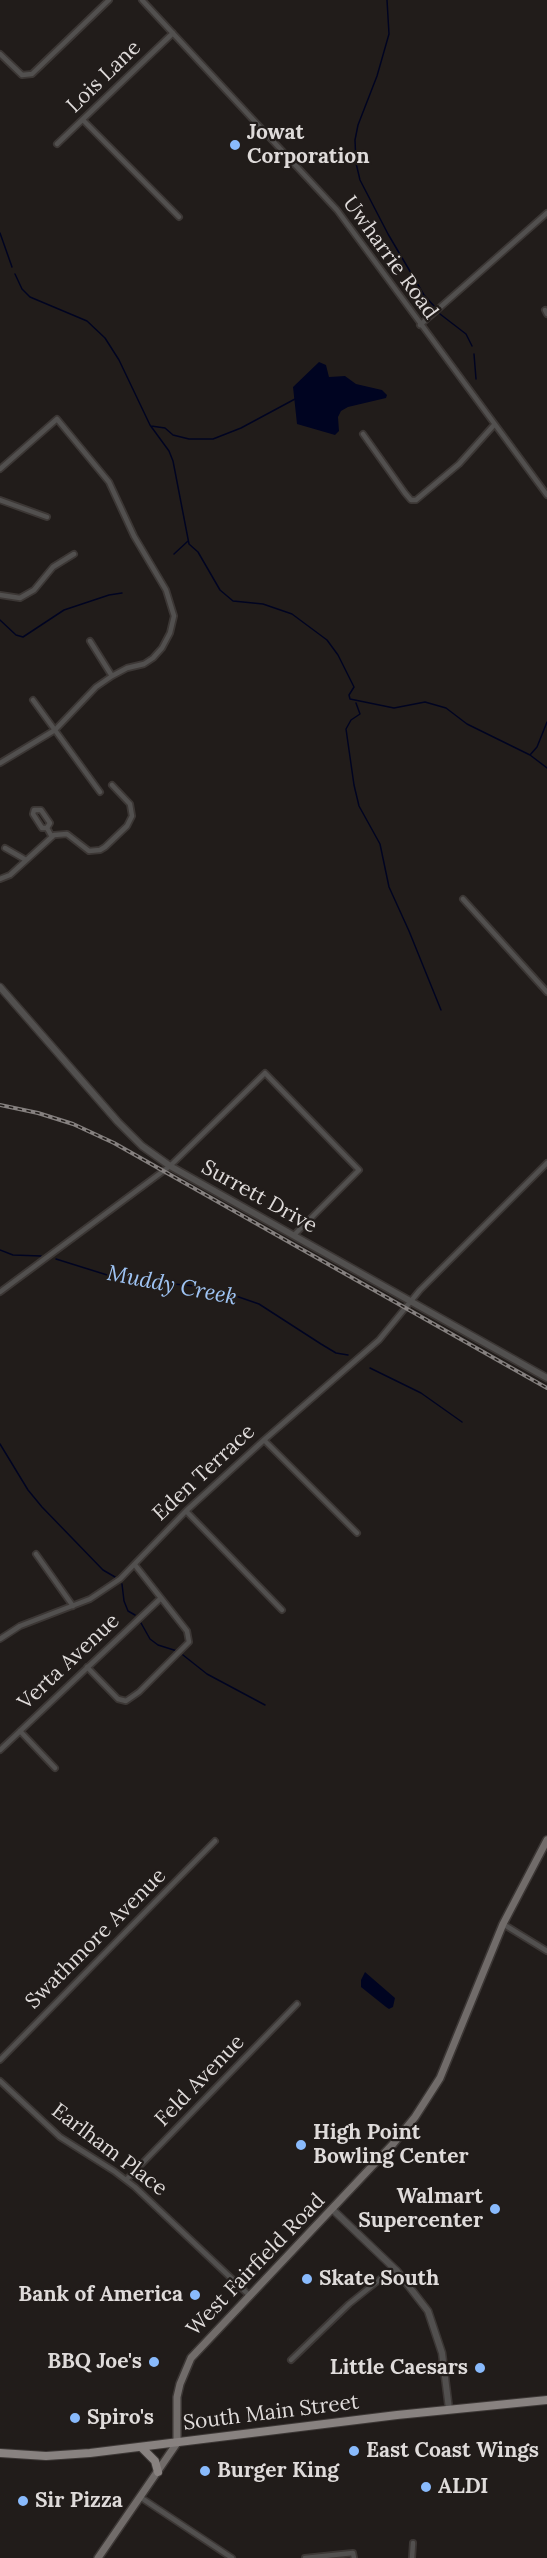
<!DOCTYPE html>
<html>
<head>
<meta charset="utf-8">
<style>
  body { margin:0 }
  canvas { display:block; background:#211c1a }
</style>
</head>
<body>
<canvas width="547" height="2558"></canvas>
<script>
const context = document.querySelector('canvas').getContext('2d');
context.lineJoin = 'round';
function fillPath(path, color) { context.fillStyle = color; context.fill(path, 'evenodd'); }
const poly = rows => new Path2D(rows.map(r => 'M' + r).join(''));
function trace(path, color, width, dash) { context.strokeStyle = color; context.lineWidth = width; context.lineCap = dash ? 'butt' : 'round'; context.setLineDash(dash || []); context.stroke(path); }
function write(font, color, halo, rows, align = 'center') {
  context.font = font + ' Lora,serif'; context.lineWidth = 4.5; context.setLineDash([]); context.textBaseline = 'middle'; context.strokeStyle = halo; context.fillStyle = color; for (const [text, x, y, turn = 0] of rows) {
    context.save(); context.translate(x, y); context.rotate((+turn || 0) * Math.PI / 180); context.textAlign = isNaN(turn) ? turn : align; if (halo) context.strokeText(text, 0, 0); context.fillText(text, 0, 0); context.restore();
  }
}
fillPath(poly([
  [319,362,326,365,329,377,345,376,356,384,382,390,387,395,386,398,348,407,341,411,338,417,339,431,335,435,297,424,293,387],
  [365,1972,395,1998,393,2007,389,2009,386,2007,361,1987,361,1980]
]), '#000421');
trace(poly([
  [387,0,389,34,377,76,358,125,355,140,356,163,360,180,388,234,424,295,434,306],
  [0,233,12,267],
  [15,274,22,289,30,297,87,321,105,338,119,360,150,425,169,451,173,461,189,544,198,552,220,590,233,601,263,604,292,614,327,640,338,655,354,687,349,695,350,699,394,708,425,702,446,708,467,724,530,755,547,768],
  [440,314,466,334,472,346],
  [474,354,476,379],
  [151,426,165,428,173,435,189,439,213,439,241,428,295,399],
  [174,554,188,541],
  [0,620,16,635,23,637,64,610,109,595,122,593],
  [356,703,360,714,351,720,346,729,354,785,359,806,380,844,389,887,409,931,441,1010],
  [530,755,537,747,547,722],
  [0,1250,13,1255,41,1256],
  [56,1259,120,1279,195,1286,233,1295,259,1304,321,1344,336,1353,348,1355],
  [370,1368,421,1393,462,1422],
  [0,1444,28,1490,42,1507,103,1570,115,1577],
  [122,1584,124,1601,128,1611,135,1615],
  [141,1623,150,1639,158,1645,177,1651],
  [183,1655,207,1674,265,1705]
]), '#000421', 1.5);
const minor = poly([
  [142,0,337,210,547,495],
  [0,54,22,75,32,74,109,0],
  [83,120,179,217],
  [57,144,173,33],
  [545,310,547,314],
  [420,325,547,213],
  [363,434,405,493,411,500,416,500,459,464,494,425],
  [0,469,57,419,109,482,134,536,166,590,174,616,170,633,162,648,153,658,144,664,127,668,112,676,96,687,55,730,0,763],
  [0,500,47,517],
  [0,595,20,598,34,590,53,567,74,554],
  [90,641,112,676],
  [33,700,100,792],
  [47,828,50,823,41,810,34,810,33,814,42,828,47,828,52,837],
  [5,848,26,860],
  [0,879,10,875,54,835,67,834,89,851,100,850,105,847,127,826,132,816,130,804,112,785],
  [463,899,547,992],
  [0,1292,170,1166,265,1073,359,1170,294,1235],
  [264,1440,357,1533],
  [186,1511,282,1610],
  [36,1554,73,1606],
  [0,1639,20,1626,90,1599,120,1579,186,1511,264,1440,379,1340,420,1290,547,1163],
  [87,1667,118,1699,126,1701,139,1692,189,1642,187,1631,135,1565],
  [20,1731,55,1768],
  [0,1750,161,1598],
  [503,1924,547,1951],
  [0,2060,215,1841],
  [0,2081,60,2137,114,2171,135,2187,249,2295],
  [126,2180,297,2004],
  [291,2360,349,2304,394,2268],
  [140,2497,232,2558],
  [305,2558,353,2553,354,2558],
  [412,2558,413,2543]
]);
const tertiary = poly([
  [0,987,118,1122,142,1146,170,1166,547,1378],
  [332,2209,397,2271,428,2311,442,2353,449,2409]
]);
const secondary = poly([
  [98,2558,177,2443,177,2397,180,2384,191,2358,393,2144,415,2117,440,2078,503,1924,547,1840]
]);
const primary = poly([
  [141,2447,155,2461,158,2472],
  [0,2453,46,2456,90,2453,397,2415,547,2400]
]);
trace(minor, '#3c3735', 8);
trace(tertiary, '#3c3735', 9);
trace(secondary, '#3c3735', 10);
trace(primary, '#3c3735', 10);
trace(minor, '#52504f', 4.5);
trace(tertiary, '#52504f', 6);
trace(secondary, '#716c6a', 7);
trace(primary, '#888280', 8);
const rail = poly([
  [0,1105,38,1113,73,1124,114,1143,547,1388]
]);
trace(rail, '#85807f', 4);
trace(rail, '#211c1a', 1.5, [4.5]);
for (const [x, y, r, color] of [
  [235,145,6,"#89bafc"],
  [301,2145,6,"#89bafc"],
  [495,2209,6,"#89bafc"],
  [307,2279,6,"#89bafc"],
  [195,2295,6,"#89bafc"],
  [154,2362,6,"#89bafc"],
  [480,2368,6,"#89bafc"],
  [75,2418,6,"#89bafc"],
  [354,2451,6,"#89bafc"],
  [205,2471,6,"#89bafc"],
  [426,2487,6,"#89bafc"],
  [23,2501,6,"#89bafc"]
]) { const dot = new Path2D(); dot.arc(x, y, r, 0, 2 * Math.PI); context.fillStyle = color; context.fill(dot); trace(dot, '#211c1a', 2); }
write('21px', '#dfdbda', '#211c1a', [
  ["Lois Lane",104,77,-44],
  ["Uwharrie Road",390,258,54],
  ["Surrett Drive",259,1197,29],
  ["Eden Terrace",204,1473,-43],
  ["Verta Avenue",69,1662,-43],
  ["Swathmore Avenue",96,1939,-45],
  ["Feld Avenue",200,2081,-46],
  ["Earlham Place",109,2150,37],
  ["West Fairfield Road",256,2265,-46],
  ["South Main Street",271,2413,-7]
]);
write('bold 21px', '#dfdbda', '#211c1a', [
  ["Jowat",247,133],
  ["Corporation",247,157],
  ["High Point",313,2133],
  ["Bowling Center",313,2157],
  ["Walmart",483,2197,"right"],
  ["Supercenter",483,2221,"right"],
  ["Skate South",319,2279],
  ["Bank of America",183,2295,"right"],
  ["BBQ Joe's",142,2362,"right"],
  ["Little Caesars",468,2368,"right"],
  ["Spiro's",87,2418],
  ["East Coast Wings",366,2451],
  ["Burger King",217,2471],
  ["ALDI",438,2487],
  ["Sir Pizza",35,2501]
], 'left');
write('italic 22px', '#9fc4f4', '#211c1a', [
  ["Muddy Creek",172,1286,11]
]);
</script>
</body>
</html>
